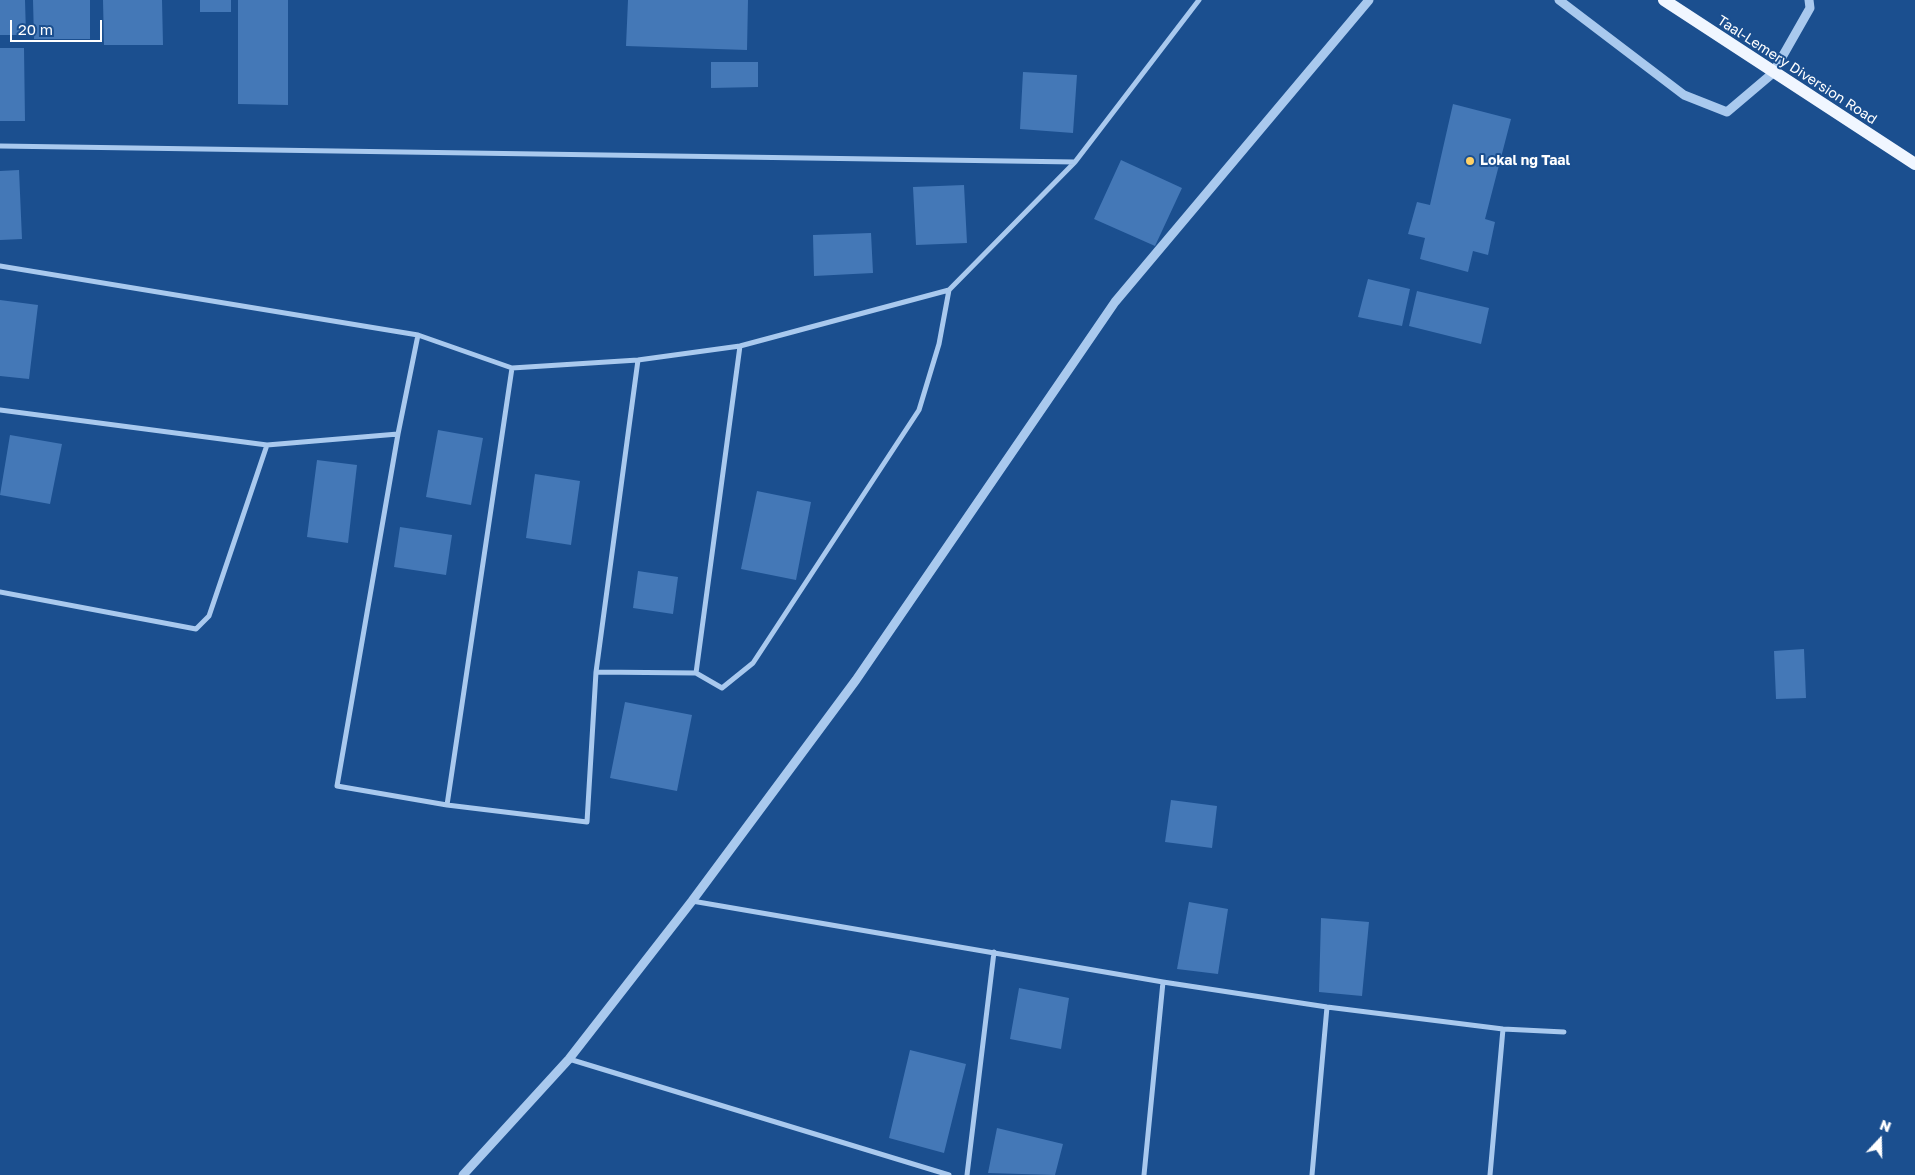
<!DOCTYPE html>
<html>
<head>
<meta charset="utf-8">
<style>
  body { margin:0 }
  #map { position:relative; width:1915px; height:1175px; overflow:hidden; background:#1b4f8f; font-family:"Golos Text",sans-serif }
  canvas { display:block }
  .north { position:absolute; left:1855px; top:1115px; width:50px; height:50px; -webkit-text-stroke:4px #1b4f8f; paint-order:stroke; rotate:21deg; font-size:14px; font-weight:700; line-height:20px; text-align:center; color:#fff }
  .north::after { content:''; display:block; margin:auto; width:18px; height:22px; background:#fff; clip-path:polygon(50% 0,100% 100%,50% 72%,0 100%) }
  .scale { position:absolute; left:10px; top:20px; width:92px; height:22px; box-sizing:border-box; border:2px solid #fff; border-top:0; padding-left:6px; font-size:15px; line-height:18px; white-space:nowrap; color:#fff; -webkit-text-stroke:4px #1b4f8f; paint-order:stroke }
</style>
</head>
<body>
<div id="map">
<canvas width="1915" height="1175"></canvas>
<div class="north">N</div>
<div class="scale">20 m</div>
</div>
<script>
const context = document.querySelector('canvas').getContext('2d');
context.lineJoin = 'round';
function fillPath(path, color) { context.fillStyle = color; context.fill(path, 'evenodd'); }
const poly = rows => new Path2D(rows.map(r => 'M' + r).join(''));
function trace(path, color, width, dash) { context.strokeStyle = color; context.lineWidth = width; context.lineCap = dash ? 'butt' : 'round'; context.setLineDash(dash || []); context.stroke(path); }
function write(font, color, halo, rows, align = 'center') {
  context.font = font + ' "Golos Text",sans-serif'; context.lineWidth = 4; context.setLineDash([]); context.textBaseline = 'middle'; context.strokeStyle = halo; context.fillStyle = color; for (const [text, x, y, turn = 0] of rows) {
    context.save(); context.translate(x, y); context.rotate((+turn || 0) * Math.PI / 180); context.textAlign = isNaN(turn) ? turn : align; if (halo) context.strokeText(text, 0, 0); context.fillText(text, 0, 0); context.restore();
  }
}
fillPath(poly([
  [0,0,25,0,26,35,0,35],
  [33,0,90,0,90,39,34,39],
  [103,0,162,0,163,45,104,45],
  [200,0,231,0,231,12,200,12],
  [238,0,288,0,288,105,238,104],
  [628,0,748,0,747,50,626,46],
  [0,48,24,48,25,121,0,121],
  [711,62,758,62,758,87,711,88],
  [1023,72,1077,75,1073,133,1020,129],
  [1453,104,1511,119,1485,219,1495,222,1488,255,1473,251,1468,272,1420,259,1425,238,1408,234,1417,202,1430,205],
  [1121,160,1182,188,1155,246,1094,219],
  [19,170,22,239,0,240,0,171],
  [964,185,967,243,916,245,913,187],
  [871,233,873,273,814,276,813,235],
  [1368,279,1410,289,1402,326,1358,317],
  [1417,291,1489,308,1481,344,1409,326],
  [0,300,38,305,29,379,0,376],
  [438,430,483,438,471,505,426,497],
  [10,435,62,444,50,504,0,495],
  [317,460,357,465,348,543,307,537],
  [535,474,580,481,571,545,526,538],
  [757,491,811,502,796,580,741,569],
  [400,527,452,535,446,575,394,567],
  [638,571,678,577,673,614,633,608],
  [1804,649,1806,698,1776,699,1774,651],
  [625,702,692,715,677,791,610,778],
  [1171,800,1217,806,1212,848,1165,842],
  [1189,902,1228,909,1218,974,1177,969],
  [1321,918,1369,922,1362,996,1319,992],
  [1019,988,1069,998,1061,1049,1010,1039],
  [910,1050,966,1064,944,1153,889,1138],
  [997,1128,1063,1144,1055,1175,988,1173]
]), '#4478b7');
trace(poly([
  [0,146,1075,162],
  [0,266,418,335,512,368,638,360,740,346,949,290,1075,162,1199,0],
  [418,335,398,434,337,786,447,805,587,822,596,672,638,360],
  [0,410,267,445,398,434],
  [0,592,196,629,209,616,267,445],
  [596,672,696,673,740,346],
  [696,673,722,688,753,663,919,410,939,344,949,290],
  [447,805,512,368],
  [692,901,1163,982,1327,1007,1503,1029,1564,1032],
  [569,1059,949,1175],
  [967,1175,994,952],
  [1144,1175,1163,982],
  [1312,1175,1327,1007],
  [1490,1175,1503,1029]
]), '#a9c9ee', 5);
trace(poly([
  [1559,0,1684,95,1727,112,1773,73,1810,8,1809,0],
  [463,1175,569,1059,692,901,856,680,1115,302,1369,0]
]), '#a9c9ee', 9);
trace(poly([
  [1664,0,1915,164]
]), '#f0f6ff', 12);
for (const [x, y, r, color] of [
  [1470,161,5,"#ffd166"]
]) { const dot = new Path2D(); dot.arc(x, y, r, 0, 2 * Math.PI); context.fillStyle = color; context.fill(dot); trace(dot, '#1b4f8f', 2); }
write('14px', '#fff', '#1b4f8f', [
  ["Taal-Lemery Diversion Road",1797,70,33]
]);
write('bold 14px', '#fff', '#1b4f8f', [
  ["Lokal ng Taal",1480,161]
], 'left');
</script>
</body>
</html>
